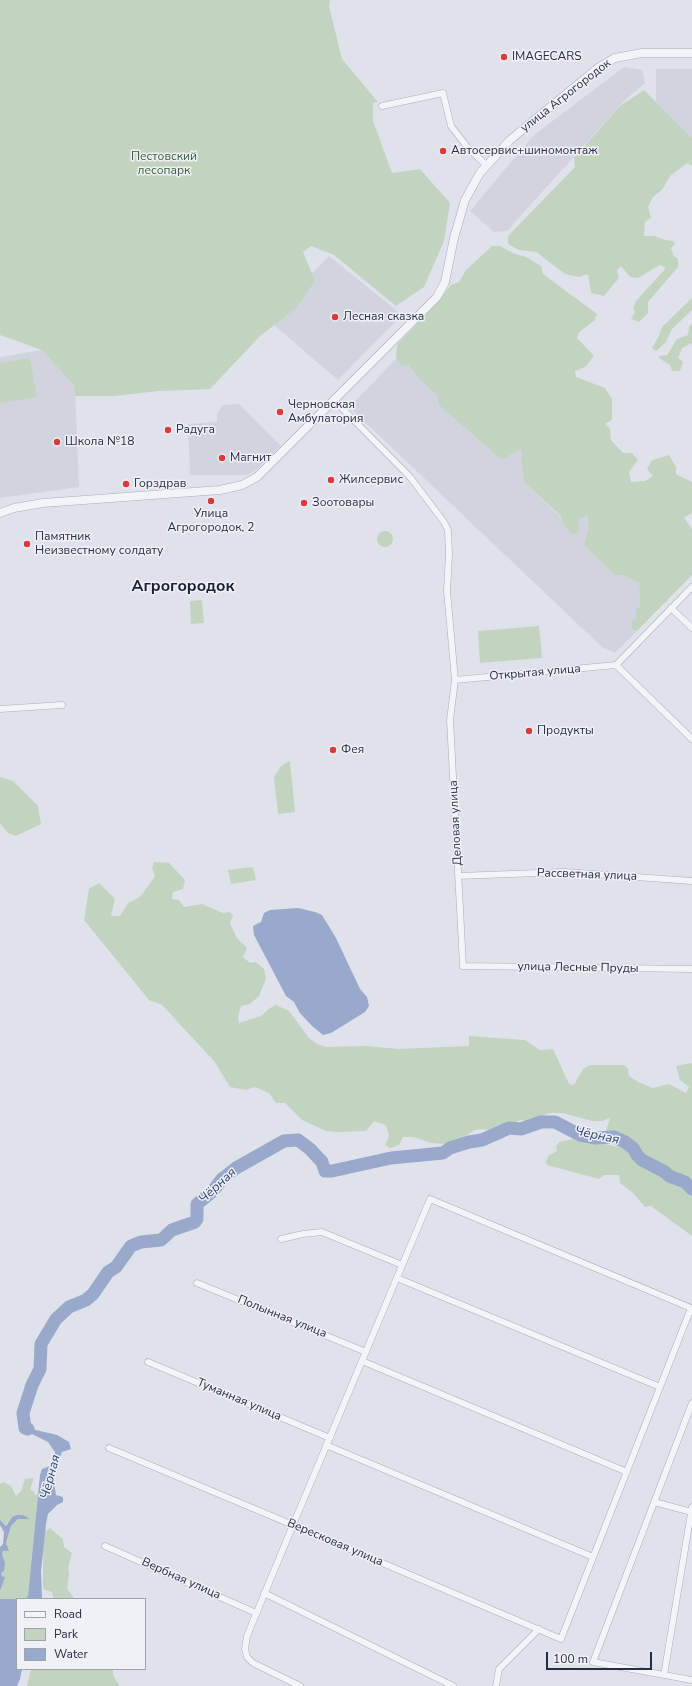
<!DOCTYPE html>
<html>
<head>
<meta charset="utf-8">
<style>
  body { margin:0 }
  #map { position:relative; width:692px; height:1686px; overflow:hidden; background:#dfe2ea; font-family:"Nunito Sans",sans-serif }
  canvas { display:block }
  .legend { position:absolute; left:16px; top:1598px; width:130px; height:72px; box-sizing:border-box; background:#eff1f7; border:1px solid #9fa3af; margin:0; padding:5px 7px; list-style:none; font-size:12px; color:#272d42 }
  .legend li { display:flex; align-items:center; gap:8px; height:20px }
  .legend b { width:20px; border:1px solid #9fa3af }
  .scale { position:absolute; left:546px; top:1652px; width:106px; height:18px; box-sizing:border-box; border:2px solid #272d42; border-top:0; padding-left:5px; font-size:12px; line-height:14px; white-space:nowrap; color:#272d42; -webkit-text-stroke:3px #eff1f7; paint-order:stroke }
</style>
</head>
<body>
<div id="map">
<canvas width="692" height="1686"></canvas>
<ul class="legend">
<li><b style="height:5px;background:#f2f4f8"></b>Road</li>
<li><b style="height:11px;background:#c2d4c0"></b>Park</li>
<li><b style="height:11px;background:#98a9cc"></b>Water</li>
</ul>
<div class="scale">100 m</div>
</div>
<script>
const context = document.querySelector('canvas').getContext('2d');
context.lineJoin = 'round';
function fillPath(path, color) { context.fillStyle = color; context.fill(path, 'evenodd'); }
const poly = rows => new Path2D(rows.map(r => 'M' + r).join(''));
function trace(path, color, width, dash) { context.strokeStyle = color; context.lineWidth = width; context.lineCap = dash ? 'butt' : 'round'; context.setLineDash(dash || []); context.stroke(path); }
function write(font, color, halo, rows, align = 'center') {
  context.font = font + ' "Nunito Sans",sans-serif'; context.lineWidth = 3; context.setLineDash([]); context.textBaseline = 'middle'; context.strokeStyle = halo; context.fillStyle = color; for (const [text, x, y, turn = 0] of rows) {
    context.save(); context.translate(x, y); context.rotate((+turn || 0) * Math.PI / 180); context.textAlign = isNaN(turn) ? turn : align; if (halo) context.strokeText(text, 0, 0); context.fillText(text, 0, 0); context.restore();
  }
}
fillPath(poly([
  [624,67,642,70,645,83,625,100,507,231,494,232,470,211,534,135],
  [656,69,692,69,692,138,656,102],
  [329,256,402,315,338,380,267,319],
  [42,350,75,387,79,487,0,498,0,357],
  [396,359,402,366,408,365,421,381,437,395,520,449,522,453,521,462,524,482,561,517,563,524,587,516,589,526,623,575,639,583,640,606,636,609,636,618,632,620,632,630,637,631,615,653,602,647,349,407],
  [239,404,281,446,256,470,247,475,190,475,188,424,217,422,217,414,222,405]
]), '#d1d4df');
fillPath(poly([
  [0,0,330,0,329,6,342,59,378,102,373,103,373,121,392,173,420,169,450,203,444,241,424,287,396,306,334,255,311,246,303,252,315,281,295,309,260,336,210,389,159,391,114,396,75,396,75,387,42,350,0,335],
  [644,90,692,138,692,166,687,163,670,176,662,190,653,197,648,207,651,218,645,222,644,236,654,236,665,240,673,241,675,244,671,248,674,256,678,259,678,267,648,302,648,313,639,322,631,319,635,312,633,309,636,301,666,268,660,265,638,278,630,277,621,266,617,270,619,278,604,296,591,293,588,274,579,277,565,274,536,252,519,250,508,244,508,236,575,167,574,158,620,106],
  [492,246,500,246,515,254,526,257,541,266,543,274,597,314,594,321,579,332,577,338,594,356,585,367,575,371,576,377,605,388,612,399,612,420,605,424,610,429,611,440,623,453,632,453,638,460,629,472,631,482,645,481,653,476,647,469,652,460,669,455,676,467,676,474,692,482,692,513,684,518,692,529,692,575,637,631,632,630,632,620,636,618,636,609,640,606,639,583,623,575,615,575,584,545,589,526,587,516,579,519,579,532,573,535,563,524,561,516,524,482,521,462,522,453,520,449,502,460,439,405,437,395,421,381,408,365,402,366,396,359,397,345,434,306,451,285,459,282,466,270],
  [692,298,692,310,672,329,666,342,656,351,652,348,659,336,662,327],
  [692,324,692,343,682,348,678,358,683,362,680,371,672,371,670,365,659,358,659,356,667,355,677,339,688,335,689,327],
  [30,358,37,397,0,403,0,363],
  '377 539a8 8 0 1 1 16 0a8 8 0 1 1-16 0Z',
  [202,600,204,623,191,624,190,601],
  [539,626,542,658,480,663,478,631],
  [290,761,295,812,278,814,274,777,281,766],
  [0,777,13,781,38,806,41,824,16,836,8,833,0,823],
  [154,862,169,863,185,880,183,889,173,892,172,899,179,900,184,907,202,904,223,913,230,912,233,916,230,923,237,938,247,948,243,957,250,963,256,962,264,969,266,978,264,984,259,996,250,1004,241,1006,238,1016,239,1023,261,1016,270,1008,276,1005,289,1011,309,1038,317,1044,326,1047,366,1046,399,1049,469,1046,469,1036,525,1040,540,1050,553,1049,569,1084,574,1085,583,1069,590,1065,624,1065,628,1069,629,1076,638,1082,653,1088,669,1084,686,1093,689,1087,680,1080,676,1066,692,1063,692,1236,651,1206,645,1207,632,1192,620,1183,619,1175,604,1175,599,1179,547,1165,546,1162,548,1156,557,1151,556,1147,559,1142,577,1138,587,1139,618,1147,625,1142,626,1137,617,1134,608,1133,606,1131,610,1118,602,1121,592,1121,563,1113,549,1113,532,1122,521,1120,491,1131,482,1129,474,1130,459,1141,445,1144,431,1143,413,1137,403,1137,399,1145,390,1148,385,1145,389,1136,386,1125,374,1121,366,1131,337,1132,326,1131,302,1120,285,1103,276,1103,269,1093,255,1087,246,1090,230,1087,214,1061,162,1005,149,1000,84,920,89,889,99,883,115,899,111,916,120,916,128,903,138,898,143,893,155,876,152,868],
  [253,867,256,880,231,884,228,870],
  [34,1478,30,1489,34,1492,35,1495,38,1494,28,1596,25,1599,0,1599,0,1591,4,1577,2,1576,1,1573,5,1563,2,1554,3,1551,8,1551,6,1544,11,1526,18,1519,29,1519,12,1517,5,1526,3,1524,0,1520,0,1484,3,1482,11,1486,16,1496,21,1491,25,1479],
  [50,1528,63,1539,64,1547,72,1553,68,1568,69,1573,67,1589,75,1599,54,1599,52,1592,43,1589,43,1547,45,1532],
  [31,1669,113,1669,113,1675,120,1686,27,1686]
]), '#c2d4c0');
fillPath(poly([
  [298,908,315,912,322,915,336,938,360,989,367,997,369,1006,365,1012,331,1033,323,1035,312,1026,300,1013,294,1002,286,996,254,935,253,926,261,922,264,913,270,910],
  [23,1413,28,1426,32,1429,57,1435,69,1442,71,1449,62,1452,53,1477,56,1495,63,1497,63,1502,57,1505,48,1514,46,1524,41,1571,42,1599,17,1599,17,1669,22,1669,20,1679,17,1686,0,1686,0,1599,25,1599,28,1596,40,1475,42,1469,50,1466,54,1459,55,1452,48,1442,28,1432,26,1433,23,1430,21,1423],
  [17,1515,23,1515,30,1519,18,1519,11,1526,6,1543,9,1551,3,1551,2,1554,5,1563,4,1571,1,1573,2,1576,5,1577,0,1591,0,1547,3,1544,4,1532,0,1525,0,1520,6,1526,12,1517]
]), '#98a9cc');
trace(poly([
  [28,1429,25,1428,23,1413,32,1385,40,1369,41,1344,56,1319,69,1307,86,1300,93,1294,108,1272,116,1267,131,1246,141,1242,161,1240,172,1230,195,1222,197,1219,197,1204,213,1191,222,1179,236,1168,284,1141,298,1140,310,1149,322,1162,325,1171,332,1171,391,1158,443,1153,450,1148,469,1142,482,1140,509,1128,521,1129,541,1122,555,1122,580,1135,596,1138,614,1137,625,1142,633,1148,637,1155,642,1160,665,1172,669,1176,685,1182,692,1189]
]), '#98a9cc', 13);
const minor = poly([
  [382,106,443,93,451,126,468,148,486,165],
  [335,401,410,477,444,522,448,530,449,554,447,591,455,680,450,720,463,966,692,969],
  [671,608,692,628],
  [616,665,692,587],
  [616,665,692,739],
  [455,680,616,665],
  [0,709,62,705],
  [458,876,565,872,692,881],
  [281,1239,303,1234,322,1232,402,1265],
  [397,1278,660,1387],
  [197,1283,366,1352],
  [362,1361,627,1472],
  [148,1362,330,1438],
  [692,1403,593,1662,692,1680],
  [326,1445,593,1557],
  [109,1448,293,1525,561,1639,691,1308,430,1199,293,1525,247,1636,245,1649,247,1657,253,1663,300,1686],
  [654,1502,692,1512],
  [105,1546,256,1613],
  [264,1593,453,1686],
  [664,1675,692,1507],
  [496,1686,499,1669,539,1629]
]);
const tertiary = poly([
  [0,513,14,508,43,503,220,490,242,485,257,477,437,297,445,282,454,238,465,200,480,173,510,140,598,68,615,58,642,53,692,53]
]);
trace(minor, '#a8acb8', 7);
trace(tertiary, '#a8acb8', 9);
trace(minor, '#f2f4f8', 6);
trace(tertiary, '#f2f4f8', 8);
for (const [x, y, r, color] of [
  [504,57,4,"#d83b3b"],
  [443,151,4,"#d83b3b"],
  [335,317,4,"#d83b3b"],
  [280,412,4,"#d83b3b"],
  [168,430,4,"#d83b3b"],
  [57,442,4,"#d83b3b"],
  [222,458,4,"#d83b3b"],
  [331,480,4,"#d83b3b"],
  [126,484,4,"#d83b3b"],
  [211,501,4,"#d83b3b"],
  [304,503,4,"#d83b3b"],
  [27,544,4,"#d83b3b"],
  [529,731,4,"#d83b3b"],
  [333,750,4,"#d83b3b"]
]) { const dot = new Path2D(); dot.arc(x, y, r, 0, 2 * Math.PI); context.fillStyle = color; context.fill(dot); trace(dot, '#eff1f7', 1.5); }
write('12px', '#272d42', '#eff1f7', [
  ["IMAGECARS",512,57],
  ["Автосервис+шиномонтаж",451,151],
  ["Лесная сказка",343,317],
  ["Черновская",288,405],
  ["Амбулатория",288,419],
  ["Радуга",176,430],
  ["Школа №18",65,442],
  ["Магнит",230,458],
  ["Жилсервис",339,480],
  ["Горздрав",134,484],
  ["Зоотовары",312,503],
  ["Улица",211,514,"center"],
  ["Агрогородок, 2",211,528,"center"],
  ["Памятник",35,537],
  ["Неизвестному солдату",35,551],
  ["Продукты",537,731],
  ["Фея",341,750]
], 'left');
write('12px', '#272d42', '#eff1f7', [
  ["улица Агрогородок",566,96,-38],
  ["Открытая улица",535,673,-5],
  ["Деловая улица",456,823,-93],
  ["Рассветная улица",587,875,2],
  ["улица Лесные Пруды",578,968,1],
  ["Полынная улица",282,1317,22],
  ["Туманная улица",239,1400,23],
  ["Вересковая улица",335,1543,23],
  ["Вербная улица",181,1579,24]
]);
write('12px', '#355f33', '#eff1f7', [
  ["Пестовский",164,157],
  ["лесопарк",164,171]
]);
write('italic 13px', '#2e4479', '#eff1f7', [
  ["Чёрная",597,1136,12],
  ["Чёрная",218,1186,-43],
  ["Чёрная",51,1477,-75]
]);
write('bold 16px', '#191e33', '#eff1f7', [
  ["Агрогородок",183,587]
]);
</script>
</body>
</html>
